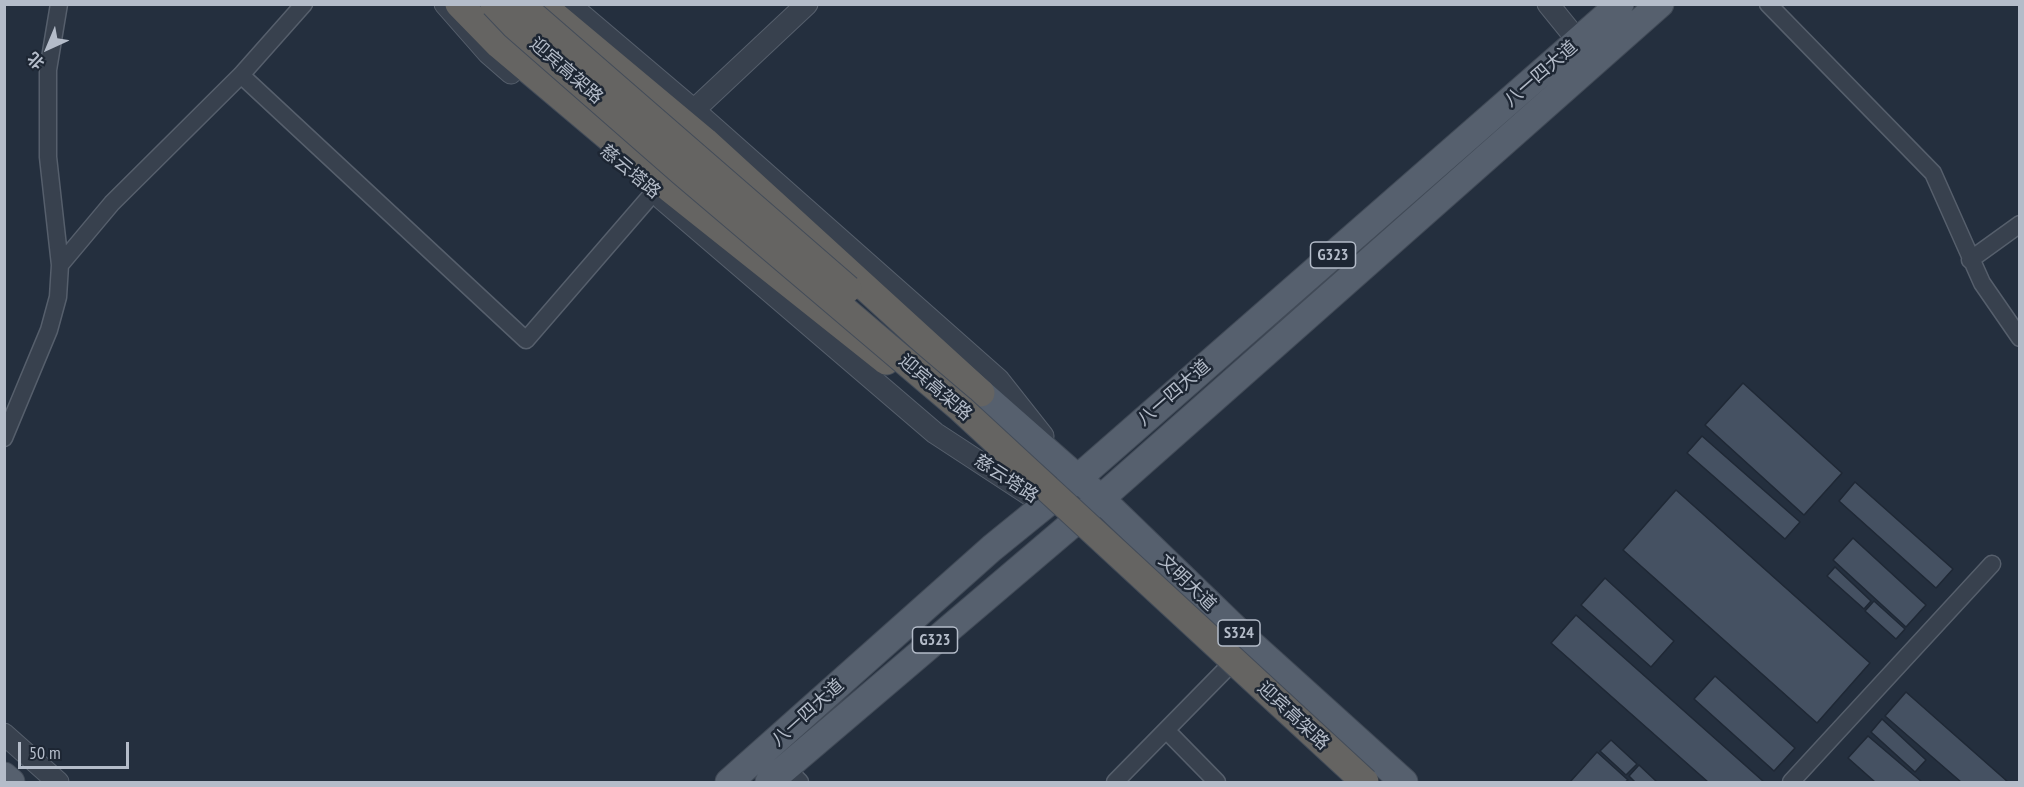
<!DOCTYPE html>
<html>
<head>
<meta charset="utf-8">
<style>
  body { margin:0 }
  #map { position:relative; width:2024px; height:787px; overflow:hidden; background:#242f3e; font-family:"PT Sans Narrow","Noto Sans SC",sans-serif }
  canvas { display:block }
  .frame { position:absolute; inset:0; border:6px solid #b4bcc9; pointer-events:none }
  .north { position:absolute; left:18px; top:18px; width:60px; height:60px; -webkit-text-stroke:4px #1d2633; paint-order:stroke; rotate:224deg; font-size:16px; font-weight:700; line-height:24px; text-align:center; color:#b4bcc9 }
  .north::after { content:''; display:block; margin:auto; width:21px; height:27px; background:#b4bcc9; clip-path:polygon(50% 0,100% 100%,50% 72%,0 100%) }
  .scale { position:absolute; left:18px; top:742px; width:111px; height:27px; box-sizing:border-box; border:3px solid #b4bcc9; border-top:0; padding-left:8px; font-size:18px; line-height:21px; white-space:nowrap; color:#b4bcc9; -webkit-text-stroke:4px #1d2633; paint-order:stroke }
</style>
</head>
<body>
<div id="map">
<canvas width="2024" height="787"></canvas>
<div class="frame"></div>
<div class="north">北</div>
<div class="scale">50 m</div>
</div>
<script>
const context = document.querySelector('canvas').getContext('2d');
context.lineJoin = 'round';
function fillPath(path, color) { context.fillStyle = color; context.fill(path, 'evenodd'); }
const poly = rows => new Path2D(rows.map(r => 'M' + r).join(''));
function trace(path, color, width, dash) { context.strokeStyle = color; context.lineWidth = width; context.lineCap = dash ? 'butt' : 'round'; context.setLineDash(dash || []); context.stroke(path); }
function write(font, color, halo, rows, align = 'center') {
  context.font = font + ' "PT Sans Narrow","Noto Sans SC",sans-serif'; context.lineWidth = 5; context.setLineDash([]); context.textBaseline = 'middle'; context.strokeStyle = halo; context.fillStyle = color; for (const [text, x, y, turn = 0] of rows) {
    context.save(); context.translate(x, y); context.rotate((+turn || 0) * Math.PI / 180); context.textAlign = isNaN(turn) ? turn : align; if (halo) context.strokeText(text, 0, 0); context.fillText(text, 0, 0); context.restore();
  }
}
const building = poly([
  [1743,383,1842,473,1804,515,1705,425,1743,383],
  [1702,436,1800,522,1785,539,1687,453,1702,436],
  [1855,482,1953,569,1936,588,1839,501,1855,482],
  [1676,490,1870,663,1817,723,1623,550,1676,490],
  [1853,538,1926,605,1906,627,1833,560,1853,538],
  [1835,567,1871,601,1864,609,1827,576,1835,567],
  [1605,578,1674,641,1651,667,1581,605,1605,578],
  [1874,601,1905,629,1896,639,1865,611,1874,601],
  [1576,615,1764,782,1708,782,1551,643,1576,615],
  [1715,676,1795,748,1774,771,1694,699,1715,676],
  [1906,692,2008,782,1961,782,1885,716,1906,692],
  [1882,719,1926,760,1915,772,1871,732,1882,719],
  [1868,736,1922,782,1875,782,1848,758,1868,736],
  [1611,740,1637,764,1626,775,1600,751,1611,740],
  [1597,752,1628,780,1625,782,1570,782,1597,752],
  [1639,765,1657,782,1635,782,1629,776,1639,765]
]);
fillPath(building, '#455162');
trace(building, '#1f2835', 1.5);
const minor = poly([
  [59,4,48,70,48,157,60,265],
  [1768,4,1933,173,1982,283,2020,338],
  [241,75,526,340,654,192],
  [1970,260,2020,224],
  [4,438,49,330,58,297,60,265,112,203,241,75,304,4],
  [1167,731,1217,782],
  [786,768,800,782],
  [1115,782,1227,668],
  [1791,782,1992,564]
]);
const tertiary = poly([
  [445,4,488,53,511,73],
  [569,4,694,110,998,379,1043,436],
  [1548,4,1587,52],
  [694,110,807,4],
  [662,199,935,433,1045,505],
  [4,734,58,782]
]);
const primary = poly([
  [963,377,1099,497,1249,642,1404,782],
  [4,776,11,782],
  [729,782,992,548,1077,479,1620,4],
  [769,782,1071,525,1660,4]
]);
const trunk = poly([
  [459,4,499,45,670,189,886,361],
  [541,4,705,141,981,393]
]);
trace(minor, '#565f6c', 19);
trace(tertiary, '#565f6c', 23);
trace(primary, '#414a57', 29);
trace(trunk, '#434c59', 29);
trace(minor, '#38414e', 16);
trace(tertiary, '#38414e', 21);
trace(primary, '#56606e', 27);
trace(trunk, '#656462', 27);
const trunkBridge = poly([
  [494,4,514,25,682,172,961,409,1365,782],
  [520,4,848,289]
]);
trace(trunkBridge, '#434c59', 29, []);
trace(trunkBridge, '#656462', 27);
for (const [x, y, w] of [
  [1333,255,45],
  [1239,633,42],
  [935,640,45]
]) { const box = new Path2D(); box.roundRect(x - w / 2, y - 13, w, 26, 4.5); context.fillStyle = '#1d2633'; context.fill(box); trace(box, '#b4bcc9', 1.5); }
write('bold 16px', '#b4bcc9', null, [
  ["G323",1333,255],
  ["S324",1239,633],
  ["G323",935,640]
]);
write('18px', '#b4bcc9', '#1d2633', [
  ["迎宾高架路",566,71,41],
  ["八一四大道",1541,74,-41],
  ["慈云塔路",630,172,40],
  ["迎宾高架路",935,388,41],
  ["八一四大道",1174,393,-41],
  ["慈云塔路",1006,479,33],
  ["文明大道",1187,583,44],
  ["八一四大道",808,713,-42],
  ["迎宾高架路",1293,716,43]
]);
</script>
</body>
</html>
